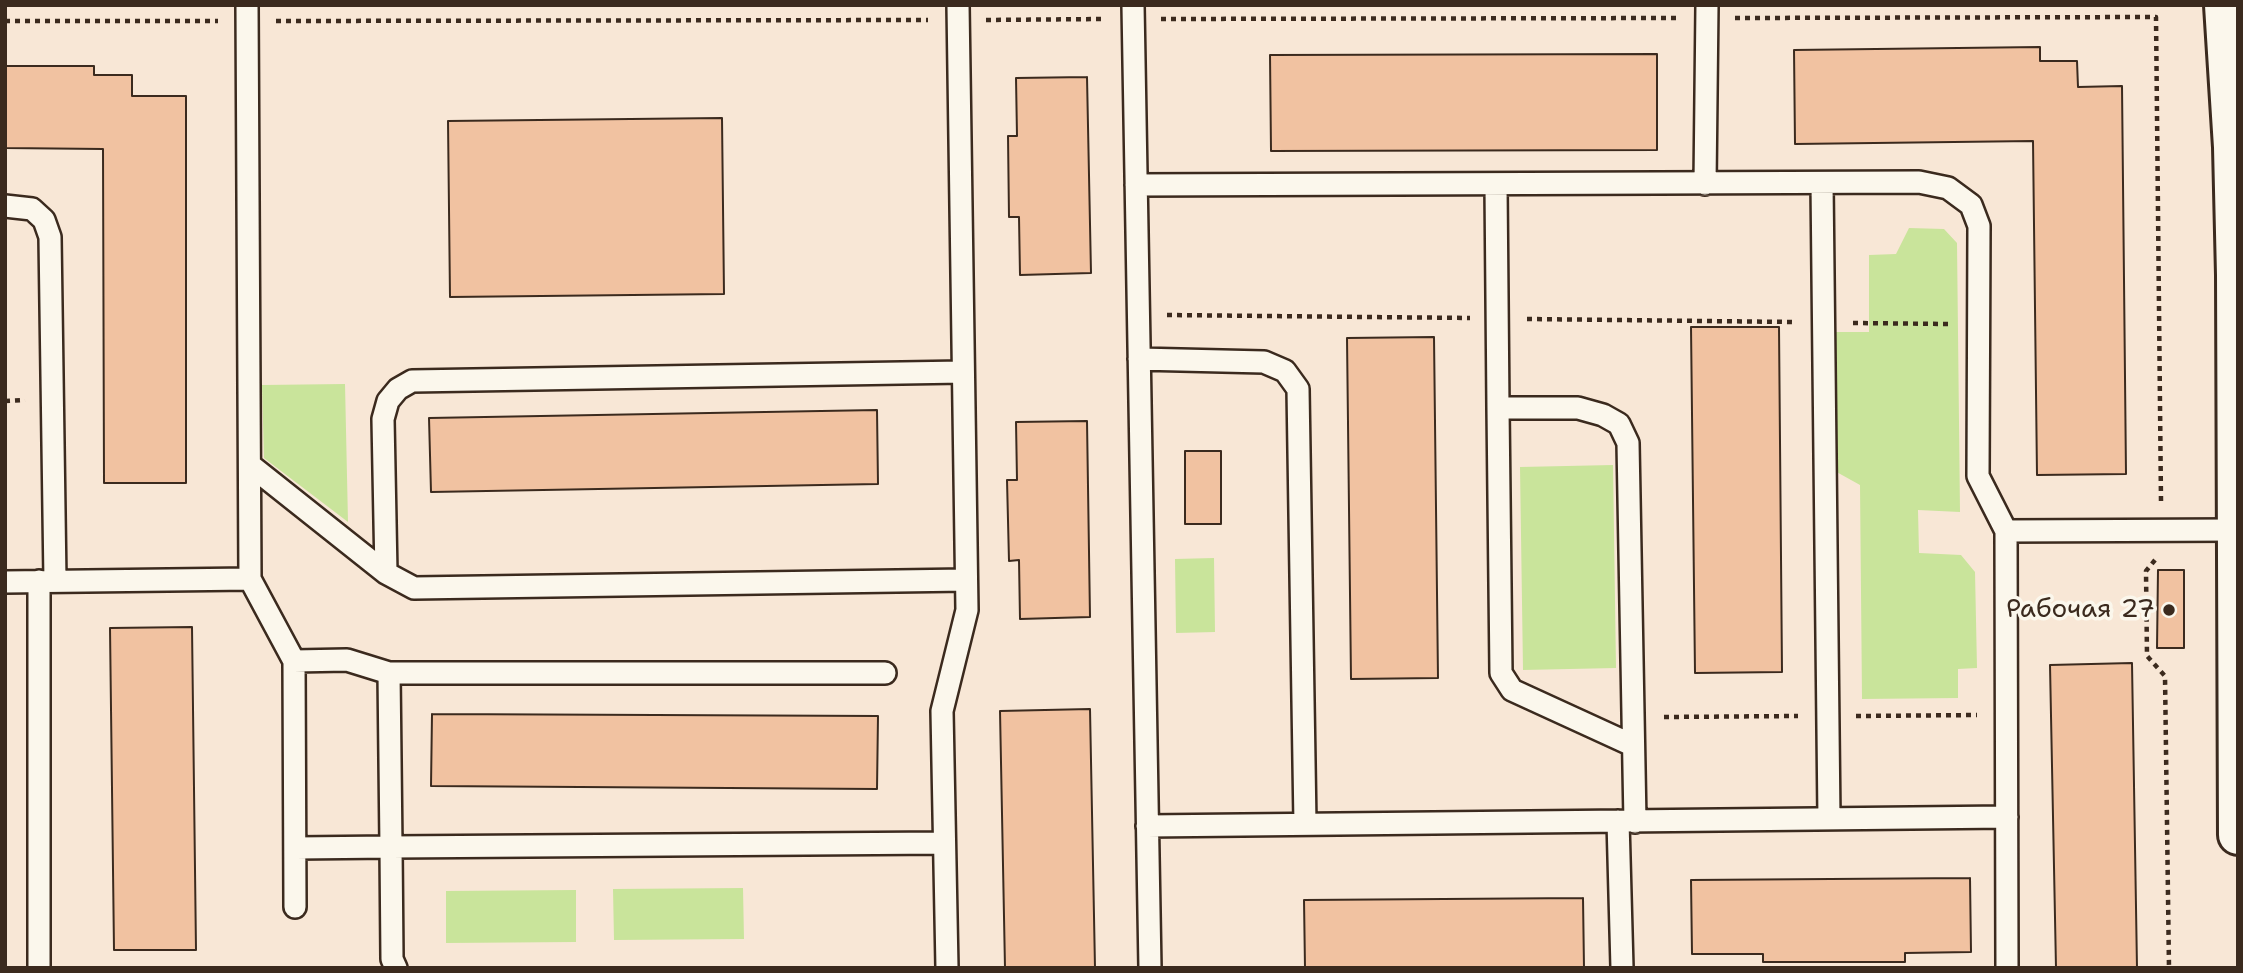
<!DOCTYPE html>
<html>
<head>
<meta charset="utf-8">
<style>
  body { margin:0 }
  #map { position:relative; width:2243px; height:973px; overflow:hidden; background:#f8e7d6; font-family:"Shantell Sans",sans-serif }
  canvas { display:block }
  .frame { position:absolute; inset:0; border:7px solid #3b2a1e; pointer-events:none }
</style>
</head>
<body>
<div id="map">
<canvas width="2243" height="973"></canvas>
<div class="frame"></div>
</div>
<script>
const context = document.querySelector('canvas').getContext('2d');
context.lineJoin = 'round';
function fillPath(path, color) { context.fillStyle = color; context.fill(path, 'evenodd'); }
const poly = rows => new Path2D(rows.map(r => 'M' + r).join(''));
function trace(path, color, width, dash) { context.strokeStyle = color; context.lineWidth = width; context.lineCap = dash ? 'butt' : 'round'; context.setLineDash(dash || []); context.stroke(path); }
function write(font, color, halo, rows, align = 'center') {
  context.font = font + ' "Shantell Sans",sans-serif'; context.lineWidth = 7; context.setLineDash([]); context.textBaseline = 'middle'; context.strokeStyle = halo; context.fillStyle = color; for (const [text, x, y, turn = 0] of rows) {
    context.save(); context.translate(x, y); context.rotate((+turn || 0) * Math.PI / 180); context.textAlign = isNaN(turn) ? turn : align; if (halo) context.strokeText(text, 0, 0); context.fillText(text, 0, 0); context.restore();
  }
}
fillPath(poly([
  [1909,228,1944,229,1957,243,1960,512,1918,510,1919,553,1961,555,1975,572,1977,668,1958,669,1958,698,1862,699,1860,485,1833,470,1833,332,1869,332,1869,255,1896,254],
  [345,384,348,522,264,458,262,385],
  [1613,465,1616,668,1523,670,1520,467],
  [1214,558,1215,632,1176,633,1175,559],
  [743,888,744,939,614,940,613,889],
  [576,890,576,942,446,943,446,891]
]), '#c9e49b');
const building = poly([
  [2040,47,2040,61,2077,61,2078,87,2122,86,2126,474,2037,475,2033,141,1795,144,1794,50,2040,47],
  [1657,54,1657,150,1271,151,1270,55,1657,54],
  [5,66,94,66,94,75,132,75,132,96,186,96,186,483,104,483,103,149,5,148,5,66],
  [1087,77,1091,273,1020,275,1019,217,1009,217,1008,136,1017,136,1016,78,1087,77],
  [722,118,724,294,450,297,448,121,722,118],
  [1691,327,1779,327,1782,672,1695,673,1691,327],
  [1434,337,1438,678,1351,679,1347,338,1434,337],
  [877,410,878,484,431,492,429,418,877,410],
  [1087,421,1090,617,1020,619,1019,560,1009,561,1007,480,1017,480,1016,422,1087,421],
  [1185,451,1221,451,1221,524,1185,524,1185,451],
  [2158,570,2184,570,2184,648,2157,648,2158,570],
  [192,627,196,950,114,950,110,628,192,627],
  [2132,663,2137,968,2056,968,2050,665,2132,663],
  [1090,709,1095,968,1005,968,1000,711,1090,709],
  [432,714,878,716,877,789,431,786,432,714],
  [1970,878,1971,952,1905,953,1905,962,1763,962,1763,954,1692,954,1691,880,1970,878],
  [1583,898,1584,968,1305,968,1304,900,1583,898]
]);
fillPath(building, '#f1c2a1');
trace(building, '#3b2a1e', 2);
const service = poly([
  [247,5,250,579,294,661,347,660,389,673,885,673],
  [1133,5,1150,968],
  [1822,183,1829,819],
  [1705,184,1707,5],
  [1136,185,1919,182,1948,188,1971,205,1979,226,1978,476,2006,531],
  [1496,186,1498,408],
  [5,206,32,209,44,220,50,237,55,581],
  [1139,359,1264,362,1285,371,1298,389,1305,824],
  [250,465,386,573,414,588,966,580],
  [386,573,383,419,388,401,398,389,412,381,963,372],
  [39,581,39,968],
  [5,582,250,579],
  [294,661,295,907],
  [389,673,391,847,944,843],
  [1632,745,1512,690,1501,673,1498,408,1578,408,1603,415,1619,424,1628,443,1635,822],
  [1618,821,1622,968],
  [1147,826,2007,817],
  [296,848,391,847,392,959,396,968],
  [947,968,942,711,967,610,958,5],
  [2007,968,2006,531,2236,530]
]);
const minor = poly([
  [2224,5,2233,147,2236,275,2238,835]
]);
trace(service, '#3b2a1e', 26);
trace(minor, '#3b2a1e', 44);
trace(poly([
  [1735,18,2156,17,2161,501],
  [1161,19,1677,18],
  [986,20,1103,19],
  [5,21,218,21],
  [276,21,928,20],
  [1167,315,1470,318],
  [1527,319,1795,322],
  [1853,323,1949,324],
  [5,401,25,400],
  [2155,560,2146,571,2147,656,2165,676,2169,968],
  [1856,716,1977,715],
  [1664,717,1798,716]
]), '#3b2a1e', 4.5, [5, 5]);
trace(service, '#fbf7ec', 21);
trace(minor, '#fbf7ec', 38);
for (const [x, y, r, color] of [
  [2169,610,7,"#3b2a1e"]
]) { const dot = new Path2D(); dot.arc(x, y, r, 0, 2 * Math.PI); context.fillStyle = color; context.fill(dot); trace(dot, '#fbf7ec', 2.5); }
write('26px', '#3b2a1e', '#fbf7ec', [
  ["Рабочая 27",2155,610]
], 'right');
</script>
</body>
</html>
